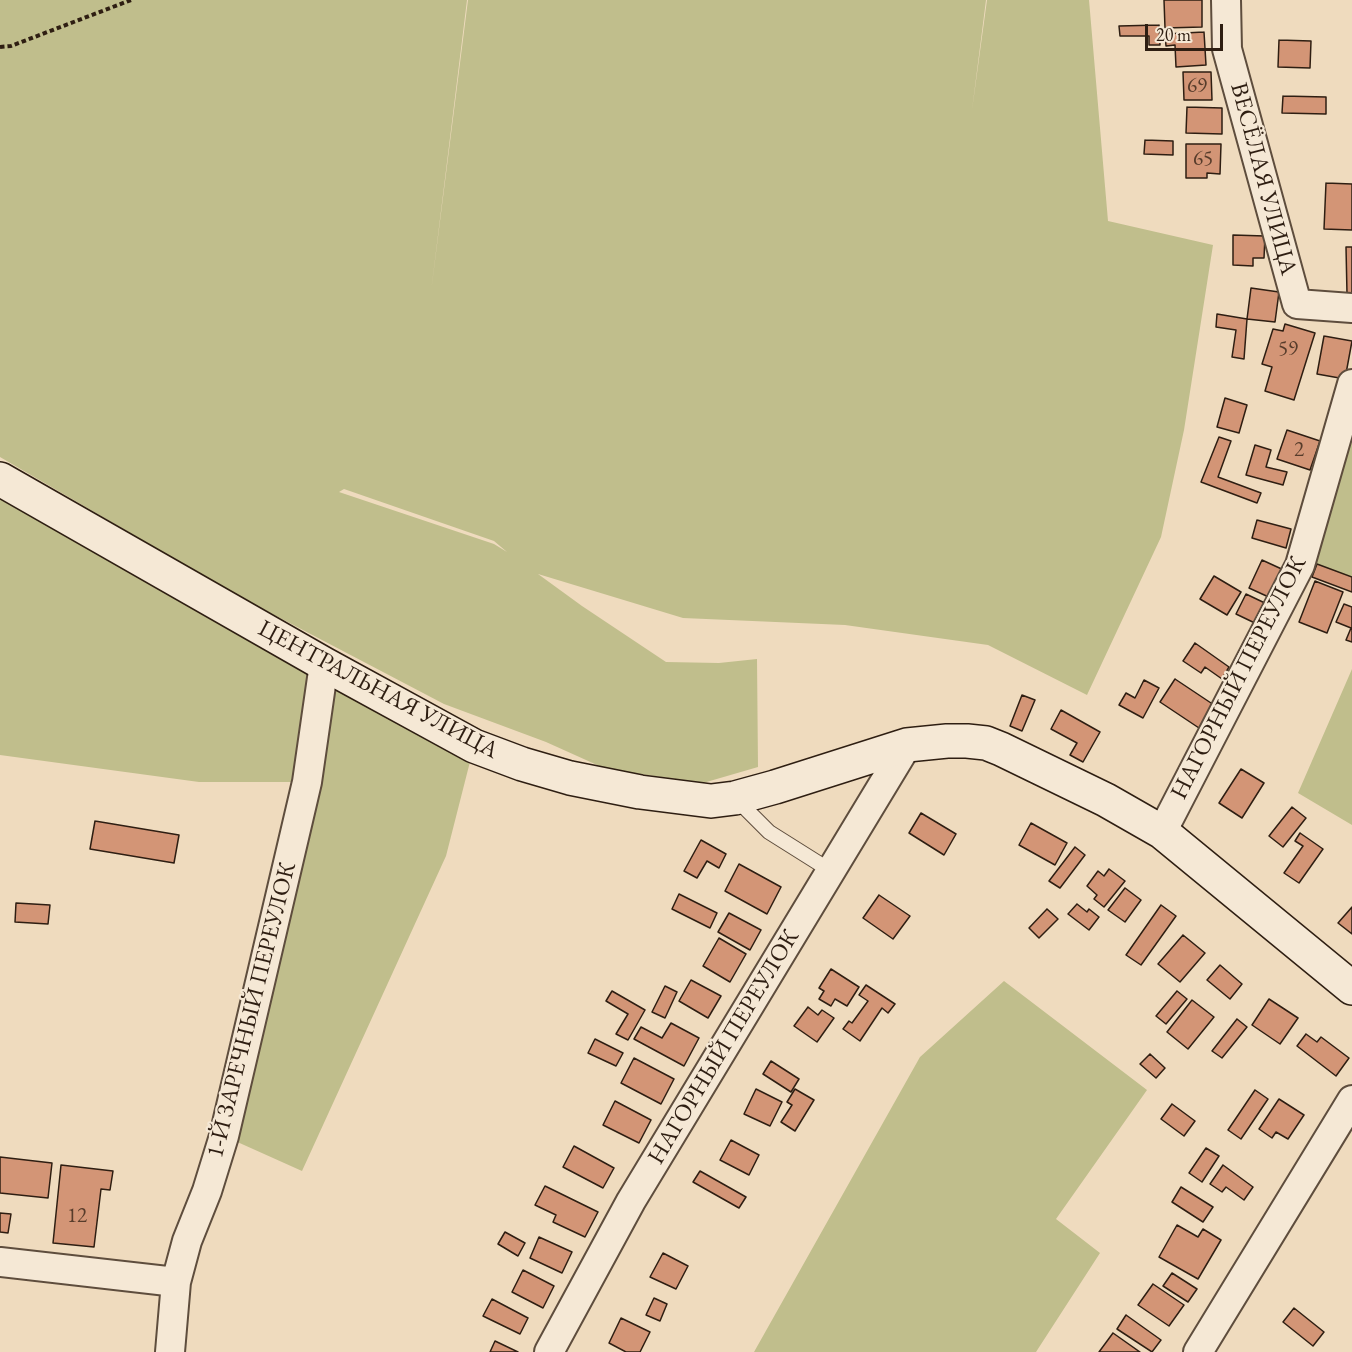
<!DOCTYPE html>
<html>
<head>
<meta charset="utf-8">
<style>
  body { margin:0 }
  #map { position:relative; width:1352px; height:1352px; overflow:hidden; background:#efdbbe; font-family:"EB Garamond",serif }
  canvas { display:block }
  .scale { position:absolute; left:1145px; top:24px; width:78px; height:27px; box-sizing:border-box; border:3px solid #2e1e12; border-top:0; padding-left:8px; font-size:18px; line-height:21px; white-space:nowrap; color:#2e1e12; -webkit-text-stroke:4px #f5e8d5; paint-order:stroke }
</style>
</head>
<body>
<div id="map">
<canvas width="1352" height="1352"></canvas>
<div class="scale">20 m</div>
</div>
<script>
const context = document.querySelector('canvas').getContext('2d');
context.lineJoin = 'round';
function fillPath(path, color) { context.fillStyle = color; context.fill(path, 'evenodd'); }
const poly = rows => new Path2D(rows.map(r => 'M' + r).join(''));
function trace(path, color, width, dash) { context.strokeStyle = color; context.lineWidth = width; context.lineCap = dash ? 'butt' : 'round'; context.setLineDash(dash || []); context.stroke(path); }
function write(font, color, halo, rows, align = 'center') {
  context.font = font + ' "EB Garamond",serif'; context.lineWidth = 4.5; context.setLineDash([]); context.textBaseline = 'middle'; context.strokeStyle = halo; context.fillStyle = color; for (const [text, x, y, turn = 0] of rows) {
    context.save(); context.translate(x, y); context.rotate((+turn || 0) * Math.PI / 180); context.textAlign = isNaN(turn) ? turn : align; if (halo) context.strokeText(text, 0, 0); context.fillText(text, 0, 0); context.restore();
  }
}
fillPath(poly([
  [0,0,467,0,431,292,468,0,986,0,972,110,987,0,1089,0,1108,221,1213,245,1184,430,1161,537,1087,695,988,645,845,625,683,618,538,574,582,606,666,662,719,663,757,659,758,767,703,783,606,769,546,742,444,704,240,597,0,457],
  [344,489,494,541,507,552,494,544,339,492],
  [1352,433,1352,577,1317,564,1305,548],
  [0,479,474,746,446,856,302,1171,224,1136,307,782,199,782,0,755],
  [1352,669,1352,825,1298,793],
  [1004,981,1147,1090,1056,1219,1100,1253,1036,1352,754,1352,920,1057]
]), '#c0be8c');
const building = poly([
  [1164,0,1202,0,1202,27,1165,28,1164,0],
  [1159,25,1160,45,1149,45,1149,36,1120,36,1119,26,1159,25],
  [1204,32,1206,65,1176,67,1175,45,1166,46,1165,34,1204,32],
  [1279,40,1311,41,1310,68,1278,67,1279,40],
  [1183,72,1211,72,1212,100,1184,100,1183,72],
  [1283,96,1326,97,1326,114,1282,113,1283,96],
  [1187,107,1222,108,1222,134,1186,133,1187,107],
  [1145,140,1173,141,1173,155,1144,154,1145,140],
  [1186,144,1221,144,1220,174,1207,173,1207,178,1186,178,1186,144],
  [1326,183,1352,184,1352,230,1324,229,1326,183],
  [1233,235,1265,236,1264,258,1253,258,1253,266,1233,265,1233,235],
  [1346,247,1352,247,1352,293,1347,294,1346,247],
  [1251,288,1279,292,1275,322,1247,319,1251,288],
  [1217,314,1247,319,1244,359,1232,357,1236,330,1216,327,1217,314],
  [1285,324,1315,333,1294,400,1265,391,1272,367,1262,364,1273,329,1283,331,1285,324],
  [1324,336,1352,341,1345,379,1317,374,1324,336],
  [1225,398,1247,405,1239,433,1217,427,1225,398],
  [1287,430,1320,441,1310,470,1277,459,1287,430],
  [1219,437,1231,441,1218,477,1261,493,1257,503,1201,482,1219,437],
  [1255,445,1271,450,1266,467,1287,472,1283,485,1246,475,1255,445],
  [1257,520,1291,529,1286,548,1252,538,1257,520],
  [1262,560,1286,571,1273,599,1249,588,1262,560],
  [1317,564,1352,577,1352,592,1312,577,1317,564],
  [1214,576,1241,592,1227,615,1200,599,1214,576],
  [1315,581,1343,592,1327,633,1299,622,1315,581],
  [1246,594,1269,605,1259,625,1236,614,1246,594],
  [1344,604,1352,607,1352,642,1346,640,1351,628,1336,622,1344,604],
  [1195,643,1229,667,1222,679,1205,667,1201,673,1183,661,1195,643],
  [1175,679,1214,705,1199,728,1160,702,1175,679],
  [1144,680,1159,688,1143,718,1119,705,1126,693,1135,698,1144,680],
  [1022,695,1035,700,1022,731,1010,726,1022,695],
  [1061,710,1100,732,1083,762,1070,755,1077,743,1051,729,1061,710],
  [1241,769,1264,783,1242,818,1219,803,1241,769],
  [1292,807,1306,818,1283,847,1269,836,1292,807],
  [921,813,956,834,944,855,909,833,921,813],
  [95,821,179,835,174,863,90,849,95,821],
  [1031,823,1067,843,1055,865,1019,845,1031,823],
  [1300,833,1323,849,1299,883,1284,873,1303,846,1295,841,1300,833],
  [701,840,726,854,719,868,707,861,697,878,684,871,701,840],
  [1075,847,1085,855,1060,888,1049,881,1075,847],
  [739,864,781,887,767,914,725,891,739,864],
  [1109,869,1125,881,1104,907,1094,899,1097,895,1087,886,1098,871,1104,876,1109,869],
  [1125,888,1141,900,1125,922,1108,910,1125,888],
  [679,894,717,913,710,928,672,909,679,894],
  [879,895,910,916,893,939,863,918,879,895],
  [16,903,50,905,48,924,15,922,16,903],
  [1077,904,1087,912,1089,909,1099,917,1089,930,1068,914,1077,904],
  [1161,905,1176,916,1141,965,1126,955,1161,905],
  [1352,907,1352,934,1338,923,1352,907],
  [1047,909,1058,919,1039,938,1029,928,1047,909],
  [729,913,761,930,750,950,718,932,729,913],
  [1183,935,1205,953,1180,982,1158,964,1183,935],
  [719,938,746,954,730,982,703,966,719,938],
  [1220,965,1242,984,1230,999,1207,980,1220,965],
  [831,969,859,987,847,1006,835,999,831,1006,819,999,824,991,819,988,831,969],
  [691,980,721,996,708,1018,679,1001,691,980],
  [866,985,895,1004,888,1013,882,1008,860,1041,843,1029,849,1021,852,1023,868,1001,859,995,866,985],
  [665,986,677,992,665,1018,652,1012,665,986],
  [612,991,645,1010,628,1040,616,1034,628,1014,606,1001,612,991],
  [1177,991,1187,999,1166,1024,1156,1016,1177,991],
  [1269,999,1298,1018,1280,1044,1252,1025,1269,999],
  [1192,1000,1214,1017,1188,1049,1167,1032,1192,1000],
  [808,1007,818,1015,822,1010,834,1018,817,1042,794,1026,808,1007],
  [1237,1019,1247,1027,1222,1058,1212,1051,1237,1019],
  [671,1023,699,1038,684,1066,634,1039,641,1027,662,1038,671,1023],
  [1306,1034,1317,1042,1321,1037,1349,1058,1336,1076,1297,1046,1306,1034],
  [595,1039,623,1053,616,1066,588,1053,595,1039],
  [1150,1054,1165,1068,1156,1078,1140,1064,1150,1054],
  [634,1058,674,1079,661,1104,621,1083,634,1058],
  [771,1061,799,1079,791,1092,763,1074,771,1061],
  [756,1089,782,1102,770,1126,744,1114,756,1089],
  [795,1089,814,1100,795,1131,781,1122,792,1105,787,1102,795,1089],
  [1255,1090,1268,1099,1241,1139,1228,1130,1255,1090],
  [1279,1099,1304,1115,1288,1139,1276,1132,1272,1138,1259,1129,1279,1099],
  [615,1101,651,1120,639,1143,603,1125,615,1101],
  [1172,1104,1195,1121,1184,1136,1161,1119,1172,1104],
  [731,1140,759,1155,749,1175,720,1160,731,1140],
  [574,1146,614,1168,603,1188,563,1167,574,1146],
  [1206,1148,1219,1156,1202,1182,1189,1173,1206,1148],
  [0,1157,52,1163,48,1198,0,1193,0,1157],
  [61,1165,113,1171,110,1190,101,1189,94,1247,53,1243,61,1165],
  [1223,1165,1253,1187,1244,1200,1226,1187,1222,1192,1210,1184,1223,1165],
  [700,1171,746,1197,739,1208,693,1182,700,1171],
  [545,1186,598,1212,585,1237,553,1222,556,1215,535,1205,545,1186],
  [1181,1187,1213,1207,1203,1222,1172,1202,1181,1187],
  [0,1213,11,1214,8,1233,0,1232,0,1213],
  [1177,1225,1198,1237,1203,1229,1221,1240,1198,1279,1159,1257,1177,1225],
  [505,1232,525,1243,518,1256,498,1244,505,1232],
  [539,1237,572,1252,562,1273,530,1258,539,1237],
  [663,1253,688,1266,676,1289,650,1277,663,1253],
  [523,1270,554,1286,543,1308,512,1292,523,1270],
  [1172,1273,1197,1289,1188,1302,1163,1286,1172,1273],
  [1153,1284,1184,1305,1169,1326,1138,1305,1153,1284],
  [654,1298,667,1304,660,1321,646,1315,654,1298],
  [492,1299,528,1318,520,1334,483,1316,492,1299],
  [1294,1308,1324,1332,1313,1346,1283,1322,1294,1308],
  [1126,1315,1161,1340,1152,1352,1117,1329,1126,1315],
  [621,1318,650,1332,640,1352,626,1352,609,1343,621,1318],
  [1113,1333,1140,1352,1099,1352,1113,1333],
  [495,1341,518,1352,490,1352,495,1341]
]);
fillPath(building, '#d39576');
trace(building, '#2e1e12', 1.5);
const lane = poly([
  [735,798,769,832,831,871]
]);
const street = poly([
  [1226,0,1227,49,1297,304,1352,308],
  [1162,832,1300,565,1352,384],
  [0,1262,176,1282],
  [170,1352,176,1282,187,1241,207,1191,224,1136,307,782,324,664],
  [549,1352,631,1201,907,745],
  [1198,1352,1352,1100]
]);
const secondary = poly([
  [0,479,324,664,474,746,522,764,570,778,640,792,711,801,735,798,775,787,907,745,947,741,967,741,986,743,1001,749,1106,800,1162,832,1352,988]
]);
trace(lane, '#5e4d3d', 16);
trace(street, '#5e4d3d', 32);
trace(secondary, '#2e1e12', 36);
trace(poly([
  [0,47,11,46,131,0]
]), '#2e1e12', 4, [4.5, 3]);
trace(lane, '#f5e8d5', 14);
trace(street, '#f5e8d5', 28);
trace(secondary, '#f5e8d5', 33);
write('21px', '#573c2b', null, [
  ["69",1197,86],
  ["65",1203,159],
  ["59",1288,349],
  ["2",1299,450],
  ["12",77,1216]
]);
write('24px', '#2e1e12', '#f5e8d5', [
  ["ВЕСЁЛАЯ УЛИЦА",1263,179,75],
  ["НАГОРНЫЙ ПЕРЕУЛОК",1239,678,-63],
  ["ЦЕНТРАЛЬНАЯ УЛИЦА",378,690,28],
  ["1-Й ЗАРЕЧНЫЙ ПЕРЕУЛОК",252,1010,-76],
  ["НАГОРНЫЙ ПЕРЕУЛОК",724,1047,-59]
]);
</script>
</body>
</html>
